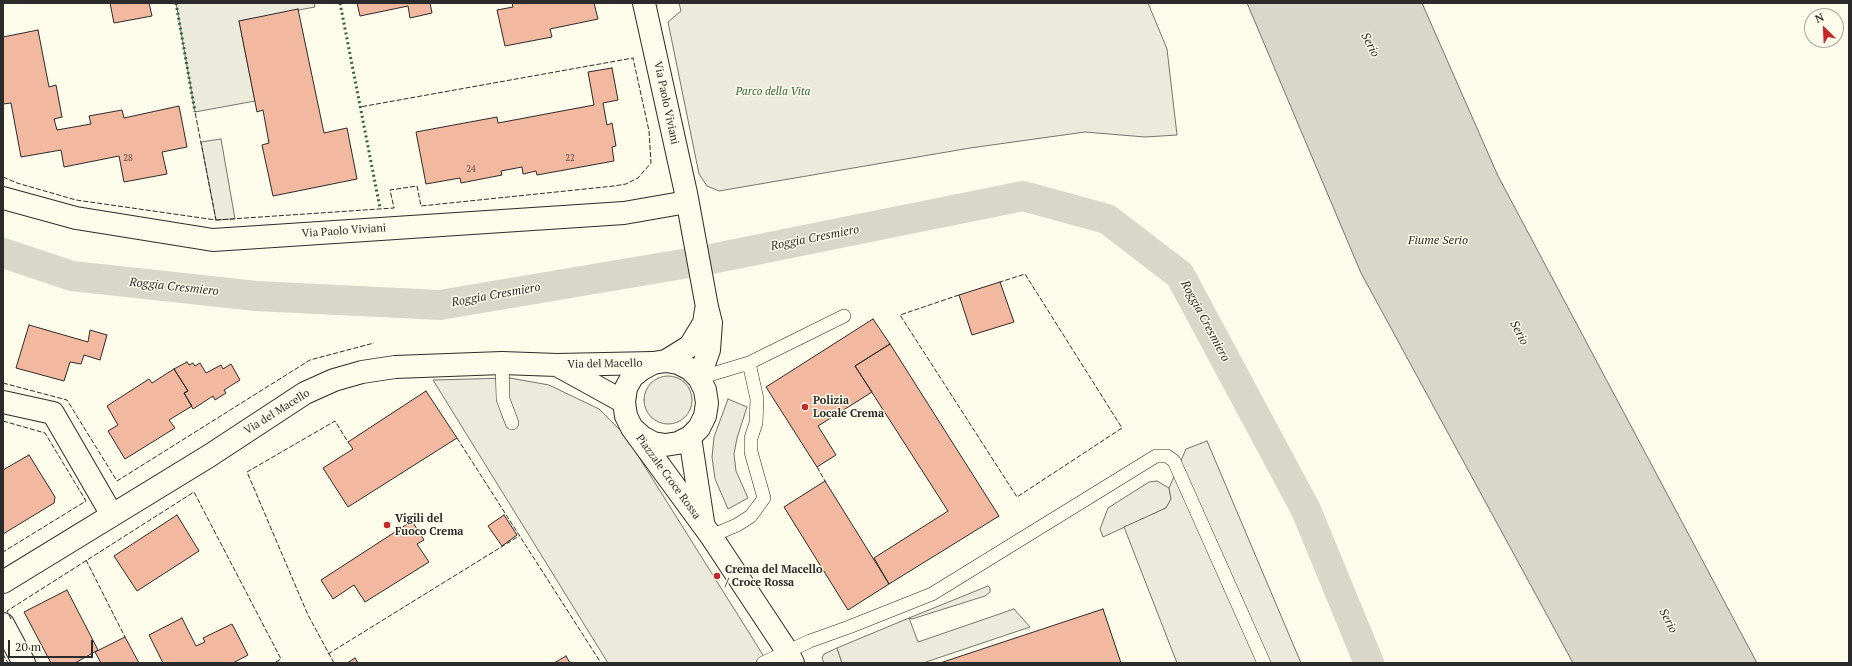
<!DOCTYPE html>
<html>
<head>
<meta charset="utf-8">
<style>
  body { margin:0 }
  #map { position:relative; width:1852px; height:666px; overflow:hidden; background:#fdfbea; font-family:"PT Serif",serif }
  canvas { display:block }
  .frame { position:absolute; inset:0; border:4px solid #2b2b2b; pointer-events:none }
  .north { position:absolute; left:1804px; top:8px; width:40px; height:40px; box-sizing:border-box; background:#fdfbea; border:1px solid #a9a89e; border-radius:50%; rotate:336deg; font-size:11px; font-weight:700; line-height:16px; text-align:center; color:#2b2b2b }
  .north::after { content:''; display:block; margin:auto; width:14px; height:18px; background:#c62828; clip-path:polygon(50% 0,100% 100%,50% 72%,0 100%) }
  .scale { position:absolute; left:8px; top:640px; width:85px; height:18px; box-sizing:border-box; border:2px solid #2b2b2b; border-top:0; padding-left:5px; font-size:12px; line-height:14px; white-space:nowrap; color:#2b2b2b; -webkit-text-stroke:3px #fdfbea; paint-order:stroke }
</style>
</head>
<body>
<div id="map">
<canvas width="1852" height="666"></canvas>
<div class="frame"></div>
<div class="north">N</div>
<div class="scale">20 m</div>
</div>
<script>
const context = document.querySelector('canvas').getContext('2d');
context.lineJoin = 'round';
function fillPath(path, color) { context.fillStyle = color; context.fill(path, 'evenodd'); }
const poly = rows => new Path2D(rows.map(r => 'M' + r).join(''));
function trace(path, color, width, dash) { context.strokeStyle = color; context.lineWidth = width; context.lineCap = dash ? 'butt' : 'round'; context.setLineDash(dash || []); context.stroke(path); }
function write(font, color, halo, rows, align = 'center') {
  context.font = font + ' "PT Serif",serif'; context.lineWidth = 3; context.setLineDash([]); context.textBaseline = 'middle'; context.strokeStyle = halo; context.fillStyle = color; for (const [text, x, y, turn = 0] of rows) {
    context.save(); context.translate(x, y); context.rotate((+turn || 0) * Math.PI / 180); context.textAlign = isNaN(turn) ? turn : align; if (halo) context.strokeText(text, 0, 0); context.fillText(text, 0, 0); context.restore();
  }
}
const green = poly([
  [176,3,314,3,315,7,239,21,255,101,195,112,176,3],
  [679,3,1148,3,1167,49,1177,135,1145,137,1085,132,970,148,719,191,707,186,699,174,668,22,681,11,679,3],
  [221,139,235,219,216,220,201,142,221,139],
  '644 400a24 24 0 1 1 48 0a24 24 0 1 1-48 0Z',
  [1157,481,1169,488,1171,499,1166,508,1103,537,1100,529,1108,508,1149,482,1157,481],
  [988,586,990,588,990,592,985,596,912,619,909,618,988,586],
  [837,648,842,663,824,663,822,658,824,654,837,648]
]);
fillPath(green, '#ecebdb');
trace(green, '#74746e', 1);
const parking = poly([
  [510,378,549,385,599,409,625,435,768,663,608,663,433,380,510,378],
  [728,399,747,407,737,438,734,454,736,471,748,498,728,509,715,479,712,457,714,437,728,399],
  [1207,441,1301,663,1177,663,1124,527,1166,508,1171,499,1169,488,1186,449,1207,441],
  [1014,609,1030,627,923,663,842,663,837,648,909,618,918,642,1014,609]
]);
fillPath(parking, '#eceadb');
trace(parking, '#74746e', 1);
const water = poly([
  [1247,3,1422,3,1498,176,1757,663,1573,663,1361,273,1247,3]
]);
fillPath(water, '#d8d7c9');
trace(water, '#74746e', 1);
trace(poly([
  [3,253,72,276,256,296,440,305,706,260,1023,196,1107,219,1180,275,1306,510,1369,663]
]), '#d8d7c9', 30);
const building = poly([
  [110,3,149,3,152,16,114,23,110,3],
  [357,3,430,3,432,13,410,18,408,6,360,16,357,3],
  [512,3,594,3,598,19,550,29,552,37,505,46,497,10,513,7,512,3],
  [298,9,324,133,347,128,357,179,273,196,262,145,269,143,263,110,257,112,239,21,298,9],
  [38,30,49,87,56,85,62,117,54,119,57,130,91,124,89,116,122,110,124,118,179,106,187,147,162,152,167,174,124,182,119,156,64,167,61,150,21,157,11,103,3,104,3,37,38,30],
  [612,68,618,100,603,103,607,125,612,123,616,146,612,147,614,161,537,175,536,171,523,174,522,167,501,171,502,175,461,183,460,178,426,184,416,132,497,117,498,123,594,105,588,72,612,68],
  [1000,282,1014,322,972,335,959,295,1000,282],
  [873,319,890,344,855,366,872,392,818,426,836,455,817,467,766,387,873,319],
  [29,325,88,342,90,330,107,335,100,360,84,355,81,364,70,362,64,381,16,368,29,325],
  [890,344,999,516,889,584,874,558,948,511,855,366,890,344],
  [187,362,189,365,193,363,195,366,200,363,206,373,221,365,223,369,231,364,240,380,224,390,226,393,215,400,213,396,193,409,184,393,188,391,174,369,187,362],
  [174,369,188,391,184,393,192,406,169,420,175,428,125,459,108,431,118,425,107,406,149,379,152,383,174,369],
  [426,391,457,438,348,507,323,468,353,449,348,442,426,391],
  [29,455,55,497,54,503,3,534,3,470,29,455],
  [825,481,889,584,848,610,784,507,825,481],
  [177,515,199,551,137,591,114,556,177,515],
  [504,515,517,535,502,546,488,526,504,515],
  [412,521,424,540,417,544,429,562,365,602,354,585,333,599,321,580,412,521],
  [67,590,98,650,75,663,51,663,24,612,67,590],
  [1103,609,1121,663,940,663,1103,609],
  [182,618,196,646,205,642,203,638,232,624,248,655,233,663,163,663,149,635,182,618],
  [125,637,139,663,101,663,95,652,125,637],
  [566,656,570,663,554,663,566,656],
  [355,658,358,663,347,663,355,658]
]);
fillPath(building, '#f2b8a0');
trace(building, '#2b2b2b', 1);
const lane = poly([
  [502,363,503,399,512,423],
  [699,378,749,363,844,316],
  [711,536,737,525,751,516,764,498,751,452,751,438,756,423,757,399,749,363],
  [763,663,810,641,849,627,932,594,1156,456,1167,456,1174,461,1264,663]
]);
const street = poly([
  [3,198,76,218,213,240,624,213,687,202],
  [557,365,624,402],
  [3,402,53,413,112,515],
  [3,582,209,456,305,393,334,380,362,372,395,367,502,363,557,365,653,363],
  [3,624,24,663]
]);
const secondary = poly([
  [644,3,686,193,707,307,711,323,709,350,699,378],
  [666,361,690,346,704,323,706,310],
  [632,428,642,437,653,443,665,445,678,443,690,437,699,428,705,416,707,403,705,390,699,378,690,369,678,363,666,361,653,363,642,369,632,377,626,388,624,402,626,416,632,428,711,536,787,651,793,663],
  [690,437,703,522]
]);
trace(lane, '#2b2b2b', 14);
trace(street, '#2b2b2b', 24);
trace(secondary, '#2b2b2b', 24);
trace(lane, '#fdfbea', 13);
trace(street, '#fdfbea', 22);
trace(secondary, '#fdfbea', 22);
trace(poly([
  [176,3,195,112],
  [340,3,380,208]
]), '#34623c', 3, [2, 3]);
trace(poly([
  [3,177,17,183,76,200,216,220,195,112],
  [216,220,394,208,390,190,417,186,421,206,614,186,626,184,638,178,651,163,649,131,633,58,360,107],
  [959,295,900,315,1017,497,1122,428,1025,274,1000,282],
  [3,383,67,400,117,481,310,360,374,343],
  [3,421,45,433,86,501,3,552],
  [457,438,601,663],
  [817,467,825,481],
  [86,560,125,637],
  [11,619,7,611,194,492,281,659,274,663],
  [3,654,8,663],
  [328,654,519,536],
  [334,663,308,615,247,472,335,421,348,442]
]), '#2b2b2b', 1, [5, 2]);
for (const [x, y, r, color] of [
  [805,407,4,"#c62828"],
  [387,525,4,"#c62828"],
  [717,576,4,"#c62828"]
]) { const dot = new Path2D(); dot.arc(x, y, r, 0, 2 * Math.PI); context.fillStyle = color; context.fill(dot); trace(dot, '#fdfbea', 1.5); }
write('9px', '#5d4e48', null, [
  ["28",128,158],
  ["22",570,158],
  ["24",471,169]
]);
write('italic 11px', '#34623c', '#fdfbea', [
  ["Parco della Vita",773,92]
]);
write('11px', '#2b2b2b', '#fdfbea', [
  ["Via Paolo Viviani",666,103,78],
  ["Via Paolo Viviani",344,231,-4],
  ["Via del Macello",605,364,-1],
  ["Via del Macello",277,412,-32],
  ["Piazzale Croce Rossa",668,477,54]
]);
write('bold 11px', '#2b2b2b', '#fdfbea', [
  ["Polizia",813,401],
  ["Locale Crema",813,414],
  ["Vigili del",395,519],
  ["Fuoco Crema",395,532],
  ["Crema del Macello",725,570],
  ["/ Croce Rossa",725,583]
], 'left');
write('italic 12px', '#2b2b2b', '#fdfbea', [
  ["Serio",1370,45,63],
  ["Roggia Cresmiero",815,238,-11],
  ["Fiume Serio",1438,241],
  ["Roggia Cresmiero",174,287,6],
  ["Roggia Cresmiero",496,295,-10],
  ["Roggia Cresmiero",1205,321,62],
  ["Serio",1519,333,63],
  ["Serio",1668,621,63]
]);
</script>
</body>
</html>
